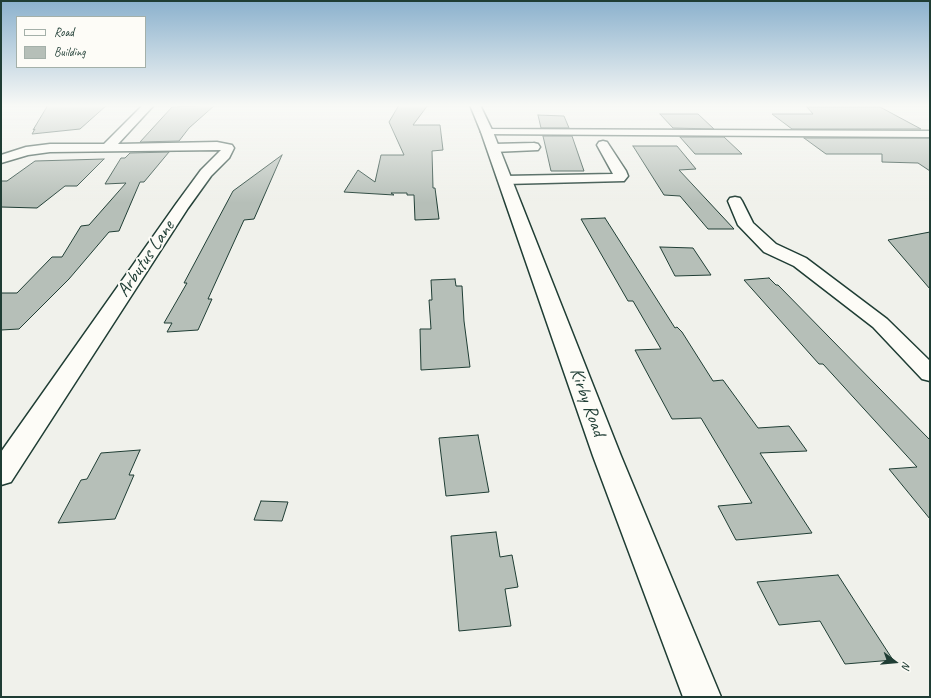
<!DOCTYPE html>
<html>
<head>
<meta charset="utf-8">
<style>
  body { margin:0 }
  #map { position:relative; width:931px; height:698px; overflow:hidden; background:#f0f1eb; font-family:Caveat,sans-serif }
  canvas { display:block }
  .frame { position:absolute; inset:0; border:2px solid #1f3d34; pointer-events:none }
  .legend { position:absolute; left:16px; top:16px; width:130px; height:52px; box-sizing:border-box; background:#fdfcf7; border:1px solid #a4b0a9; margin:0; padding:5px 7px; list-style:none; font-size:12px; color:#1f3d34 }
  .legend li { display:flex; align-items:center; gap:8px; height:20px }
  .legend b { width:20px; border:1px solid #a4b0a9 }
  .north { position:absolute; left:875px; top:642px; width:40px; height:40px; -webkit-text-stroke:3px #fdfcf7; paint-order:stroke; rotate:106deg; font-size:11px; font-weight:700; line-height:16px; text-align:center; color:#1f3d34 }
  .north::after { content:''; display:block; margin:auto; width:14px; height:18px; background:#1f3d34; clip-path:polygon(50% 0,100% 100%,50% 72%,0 100%) }
</style>
</head>
<body>
<div id="map">
<canvas width="931" height="698"></canvas>
<div class="frame"></div>
<ul class="legend">
<li><b style="height:5px;background:#fdfcf7"></b>Road</li>
<li><b style="height:11px;background:#b6bfb8"></b>Building</li>
</ul>
<div class="north">N</div>
</div>
<script>
const context = document.querySelector('canvas').getContext('2d');
context.lineJoin = 'round';
function fillPath(path, color) { context.fillStyle = color; context.fill(path, 'evenodd'); }
const poly = rows => new Path2D(rows.map(r => 'M' + r).join(''));
function trace(path, color, width, dash) { context.strokeStyle = color; context.lineWidth = width; context.lineCap = dash ? 'butt' : 'round'; context.setLineDash(dash || []); context.stroke(path); }
function write(font, color, halo, rows, align = 'center') {
  context.font = font + ' Caveat,sans-serif'; context.lineWidth = 4; context.setLineDash([]); context.textBaseline = 'middle'; context.strokeStyle = halo; context.fillStyle = color; for (const [text, x, y, turn = 0] of rows) {
    context.save(); context.translate(x, y); context.rotate((+turn || 0) * Math.PI / 180); context.textAlign = isNaN(turn) ? turn : align; if (halo) context.strokeText(text, 0, 0); context.fillText(text, 0, 0); context.restore();
  }
}
const building = poly([
  [48,105,107,105,80,129,32,134,35,129,33,130,48,105],
  [215,105,189,128,179,141,140,142,172,107,215,105],
  [399,105,428,105,413,125,440,125,443,150,432,151,433,188,435,188,439,219,415,220,414,195,407,195,407,193,391,193,394,195,344,192,358,170,375,182,381,155,404,155,389,122,399,105],
  [807,107,880,107,921,129,792,129,772,114,813,114,807,107],
  [660,114,698,114,714,129,673,128,660,114],
  [538,115,564,116,569,128,541,128,538,115],
  [543,136,572,136,584,171,551,171,543,136],
  [680,137,724,137,742,154,695,154,680,137],
  [804,138,930,138,930,171,918,163,882,162,882,154,826,154,804,138],
  [633,146,677,146,696,169,679,170,734,229,708,229,680,196,664,195,633,146],
  [169,152,144,182,140,182,119,231,109,232,69,279,19,329,1,330,1,293,17,293,52,257,62,257,81,226,89,225,126,183,105,184,121,158,125,158,130,153,169,152],
  [282,155,254,219,244,220,208,299,212,299,198,330,167,332,172,323,164,323,187,283,184,283,233,191,282,155],
  [104,159,77,186,65,186,37,208,1,207,1,181,7,181,35,161,104,159],
  [605,218,675,328,677,327,682,332,713,381,723,380,758,428,789,426,807,451,760,453,812,533,736,540,718,506,752,503,701,418,672,419,645,369,635,350,661,349,633,301,628,301,581,219,605,218],
  [930,232,930,289,888,240,930,232],
  [660,247,693,248,711,275,675,276,660,247],
  [769,278,776,285,778,285,930,440,930,519,889,469,917,467,823,364,819,364,744,280,769,278],
  [455,279,456,286,462,286,464,321,470,367,421,370,420,329,431,329,429,300,432,300,431,280,455,279],
  [478,435,489,492,446,496,439,438,478,435],
  [140,450,129,475,134,475,115,519,58,523,81,480,87,479,101,453,140,450],
  [261,501,288,502,282,521,254,520,261,501],
  [496,532,500,557,512,555,518,587,505,589,511,626,459,631,451,536,496,532],
  [838,575,865,617,893,660,845,664,820,621,779,625,757,582,838,575]
]);
fillPath(building, '#b6bfb8');
trace(building, '#1f3d34', 1);
const minor = poly([
  [143,105,154,105,118,144,217,142,232,145,234,148,229,158,211,176,188,208,11,482,1,485,1,452,176,204,201,170,221,150,50,152,28,155,1,163,1,155,26,147,50,144,104,144,143,105],
  [487,129,930,131,930,137,483,134,481,132,483,130,487,129],
  [603,141,607,142,626,171,628,176,624,181,505,184,500,183,498,180,500,177,505,176,613,174,597,145,599,142,603,141],
  [534,143,538,144,540,147,538,150,493,152,489,151,487,148,489,145,493,144,534,143],
  [735,197,740,198,742,201,753,223,776,244,806,258,887,319,930,361,930,381,922,379,873,327,794,266,764,252,738,225,728,201,730,198,735,197]
]);
const major = poly([
  [470,105,480,105,493,132,621,456,721,697,683,697,593,456,481,132,470,105]
]);
trace(minor, '#1f3d34', 3);
trace(major, '#1f3d34', 3);
fillPath(minor, '#fdfcf7');
fillPath(major, '#fdfcf7');
const sky = context.createLinearGradient(0, 0, 0, 203);
sky.addColorStop(0, '#8bb1cd');
sky.addColorStop(0.52, '#f8f9f6');
sky.addColorStop(1, '#f8f9f600');
context.fillStyle = sky;
context.fillRect(0, 0, 931, 203);
write('19px', '#1f3d34', '#fdfcf7', [
  ["Arbutus Lane",146,259,-56],
  ["Kirby Road",587,402,70]
]);
</script>
</body>
</html>
